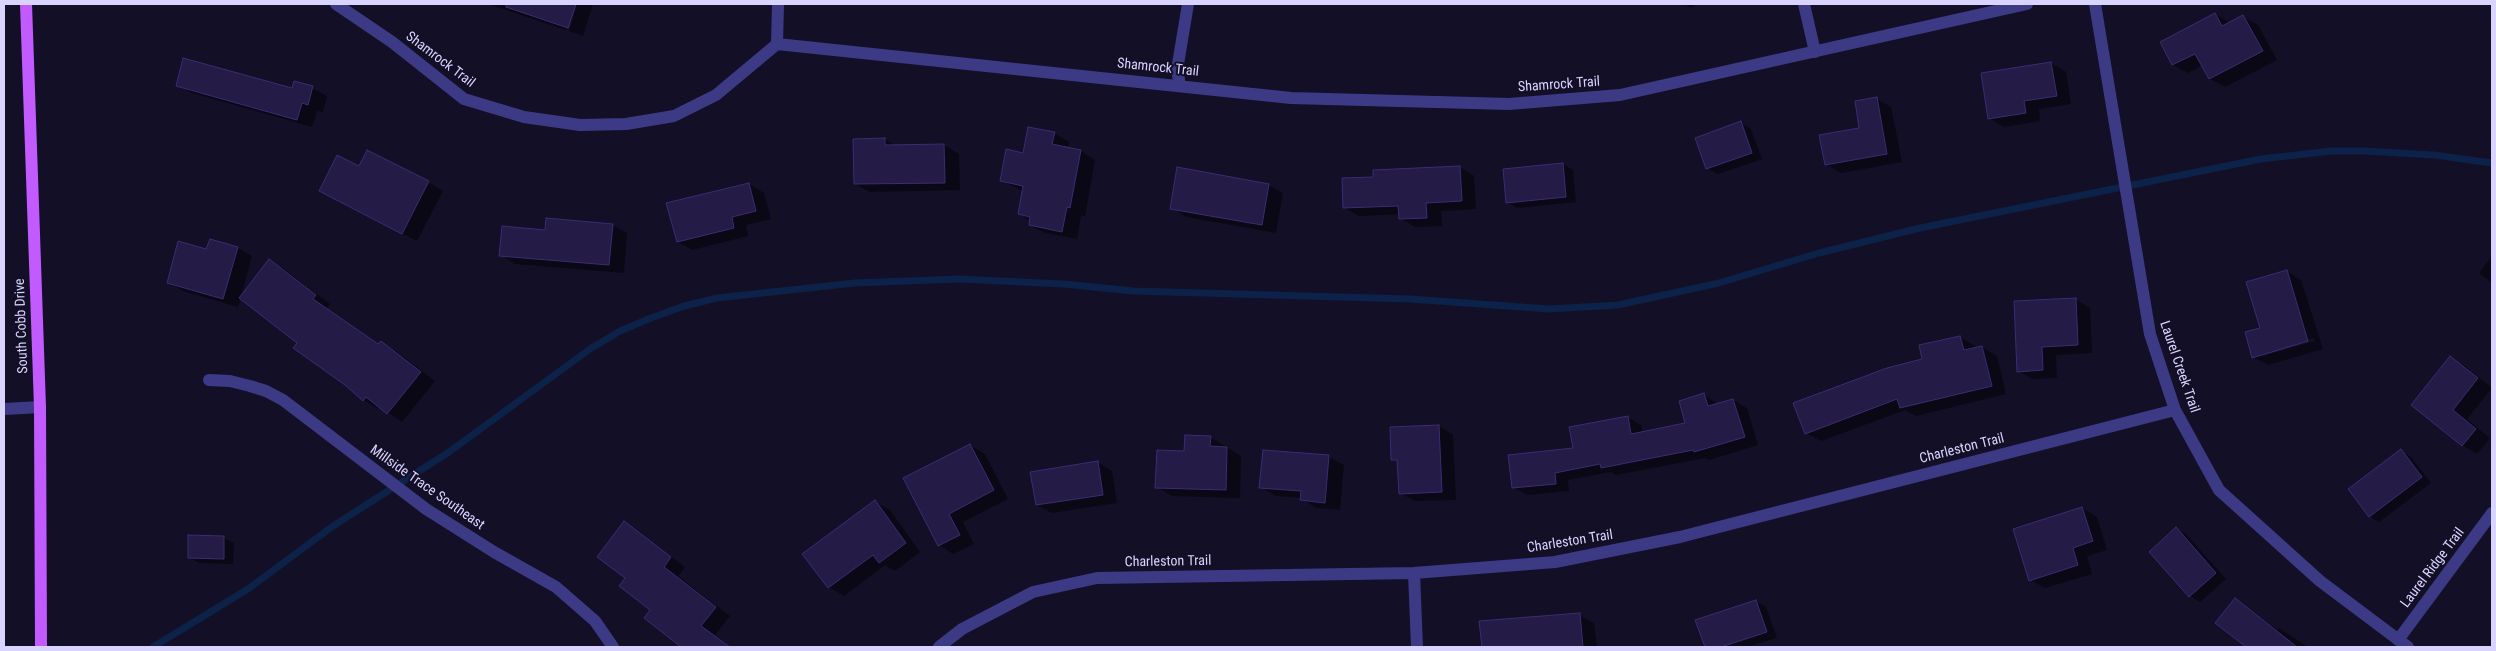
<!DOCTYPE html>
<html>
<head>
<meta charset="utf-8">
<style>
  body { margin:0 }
  #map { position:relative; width:2496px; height:651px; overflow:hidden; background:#130f26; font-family:"Roboto Condensed",sans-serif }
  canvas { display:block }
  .frame { position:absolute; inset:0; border:5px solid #d9d4ff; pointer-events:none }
</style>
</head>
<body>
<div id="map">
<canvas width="2496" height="651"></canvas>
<div class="frame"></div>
</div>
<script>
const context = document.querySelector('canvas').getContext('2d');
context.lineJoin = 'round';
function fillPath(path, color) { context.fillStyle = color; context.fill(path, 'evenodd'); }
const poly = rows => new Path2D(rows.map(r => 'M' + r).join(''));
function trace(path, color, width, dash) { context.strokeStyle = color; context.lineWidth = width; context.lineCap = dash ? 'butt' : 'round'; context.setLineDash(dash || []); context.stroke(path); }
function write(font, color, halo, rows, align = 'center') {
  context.font = font + ' "Roboto Condensed",sans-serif'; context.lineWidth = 4; context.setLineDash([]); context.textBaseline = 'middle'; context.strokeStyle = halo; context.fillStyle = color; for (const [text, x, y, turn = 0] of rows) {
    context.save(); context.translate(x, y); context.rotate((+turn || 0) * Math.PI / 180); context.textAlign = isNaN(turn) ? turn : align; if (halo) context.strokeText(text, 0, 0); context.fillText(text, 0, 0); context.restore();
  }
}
fillPath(poly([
  [488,4,575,4,566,30],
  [577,4,593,4,583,36,569,31],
  [1684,4,1696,4,1691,8],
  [2215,14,2230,23,2243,17,2258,25,2277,60,2225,87,2210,79,2203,65,2188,73,2173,65,2162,43],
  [2051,63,2066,72,2071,104,2039,109,2040,121,2004,127,1989,118],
  [177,85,292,89,312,88,327,96,323,112,317,111,312,127,192,93],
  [1877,99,1891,107,1902,162,1841,173,1826,164,1861,129],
  [1741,123,1751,129,1762,159,1718,174,1707,168],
  [1054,133,1069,142,1068,149,1081,151,1095,160,1085,216,1081,215,1077,239,1045,233,1030,225,1031,221,1019,214,1023,191,1002,181,1024,154],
  [885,139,896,146,944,145,959,154,960,190,870,192,855,184],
  [1563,164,1573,170,1576,202,1517,208,1507,202],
  [1460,167,1474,176,1476,209,1441,211,1442,226,1415,227,1400,218,1400,214,1359,216,1344,207,1374,178],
  [359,168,428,182,443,191,417,241,335,199],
  [749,184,764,193,771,219,746,225,748,236,692,250,678,242],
  [1268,185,1283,193,1276,233,1186,217,1172,208],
  [612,225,627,233,624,273,515,264,501,255,546,231],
  [211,240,238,248,252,256,241,297,270,260,284,269,330,304,327,308,379,345,381,342,396,351,435,381,402,422,380,407,378,409,364,400,299,343,241,298,238,307,183,291,168,282,207,251],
  [2492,256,2492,283,2479,273],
  [2286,271,2301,280,2323,349,2268,365,2253,357,2262,329],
  [2314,338,2315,341,2263,356,2263,353],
  [2075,299,2090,308,2092,353,2056,355,2057,378,2033,379,2018,371],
  [1960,337,1975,346,1975,349,1982,347,1997,356,2006,394,1916,416,1905,410,1821,441,1806,433],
  [2451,358,2465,366,2492,388,2467,419,2490,438,2477,454,2462,445,2412,404],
  [1704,395,1718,404,1733,400,1747,408,1758,445,1709,460,1705,458,1616,475,1611,472,1568,480,1569,491,1527,495,1513,487,1627,417,1641,425,1643,433,1687,424],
  [1439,426,1453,435,1456,500,1415,501,1400,493,1399,463,1392,459],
  [1210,437,1241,456,1240,498,1172,496,1157,487,1186,453],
  [970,445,985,454,1008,499,963,522,974,544,953,554,939,545],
  [1264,451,1329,457,1344,465,1340,510,1316,508,1301,498,1276,496,1261,487],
  [2401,451,2411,457,2431,483,2379,522,2369,516],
  [1097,462,1112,471,1117,503,1052,513,1037,505],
  [875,502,890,510,920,552,895,571,885,565,844,596,829,587,804,554],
  [2082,508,2097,517,2107,550,2087,556,2092,574,2045,588,2030,580],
  [625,523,685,567,678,576,730,616,715,635,731,647,683,647,646,618,652,609,627,578],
  [2176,529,2186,534,2226,579,2200,602,2190,596],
  [190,537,224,538,234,543,233,564,199,563,189,557],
  [2235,600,2278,630,2279,628,2308,647,2248,647,2217,622],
  [1756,601,1766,607,1777,638,1747,647,1706,647,1697,621],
  [1579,615,1594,623,1597,647,1483,647,1480,622]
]), '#0007');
trace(poly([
  [153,647,248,589,333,526,449,452,590,349,620,331,651,318,684,306,717,298,855,283,959,279,1064,284,1133,291,1410,299,1549,309,1618,305,1719,283,1819,253,1920,228,2261,159,2331,151,2365,151,2434,155,2492,163]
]), '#0c2248', 7);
const building = poly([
  [506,4,576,4,568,28,506,7,506,4],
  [2215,13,2222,26,2243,15,2263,51,2209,79,2195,54,2172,65,2160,42,2215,13],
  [183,58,292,88,294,81,313,86,308,105,302,103,297,120,176,86,183,58],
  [2051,62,2057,96,2024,101,2026,113,1988,119,1981,73,2051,62],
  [1877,97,1887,154,1825,165,1819,135,1859,128,1855,101,1877,97],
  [1741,121,1752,153,1706,169,1695,138,1741,121],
  [1028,127,1055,132,1052,144,1081,150,1070,208,1067,207,1062,232,1029,225,1030,217,1018,214,1023,186,1000,181,1006,149,1023,153,1028,127],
  [885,138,885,145,944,144,945,183,854,184,853,139,885,138],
  [367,150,429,181,402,234,319,191,337,155,359,166,367,150],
  [1563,163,1566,197,1506,203,1503,169,1563,163],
  [1460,166,1462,201,1426,203,1427,218,1399,219,1398,206,1343,208,1342,178,1373,177,1373,170,1460,166],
  [1177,167,1269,184,1262,225,1170,209,1177,167],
  [749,183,756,211,732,217,734,228,677,242,666,203,749,183],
  [546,218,613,224,609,265,499,256,502,226,545,230,546,218],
  [210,239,238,247,223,299,167,283,178,241,206,249,210,239],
  [269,259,316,295,313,299,378,344,381,341,421,372,387,414,366,397,363,401,345,385,293,348,297,343,239,298,269,259],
  [2287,270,2308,341,2252,358,2245,332,2260,328,2246,282,2287,270],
  [2076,298,2078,345,2042,347,2043,370,2017,372,2014,301,2076,298],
  [1960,336,1964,350,1982,346,1992,386,1900,408,1897,399,1805,434,1793,403,1887,368,1922,359,1919,345,1960,336],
  [2450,356,2478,378,2453,410,2476,429,2462,446,2411,405,2450,356],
  [1704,393,1708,406,1733,399,1745,437,1694,452,1693,450,1601,468,1600,464,1555,473,1556,484,1512,488,1508,455,1573,448,1569,427,1628,416,1631,434,1685,423,1679,401,1704,393],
  [1439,425,1442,492,1399,494,1397,460,1391,460,1390,427,1439,425],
  [1185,435,1211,436,1210,446,1227,447,1226,490,1155,488,1157,450,1184,451,1185,435],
  [970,444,994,490,949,514,960,535,938,546,903,478,970,444],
  [2401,449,2422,477,2369,517,2348,489,2401,449],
  [1263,450,1329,455,1325,503,1300,500,1301,491,1259,488,1263,450],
  [1098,461,1103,495,1036,505,1030,472,1098,461],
  [875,500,906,543,879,563,873,555,828,588,802,554,875,500],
  [2082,507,2093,541,2073,548,2078,565,2029,581,2013,529,2082,507],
  [624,521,671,557,664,567,716,607,701,626,730,647,681,647,644,618,650,610,619,586,625,578,597,557,624,521],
  [2176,527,2216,573,2189,597,2149,552,2176,527],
  [188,535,224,536,224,559,188,558,188,535],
  [2235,598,2297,647,2246,647,2215,623,2235,598],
  [1756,600,1767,632,1721,647,1705,647,1695,620,1756,600],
  [1580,613,1583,647,1482,647,1479,621,1580,613]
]);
fillPath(building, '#241b47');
trace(building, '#3b2d73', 1);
trace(poly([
  [336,4,392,42,464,99,524,117,580,125,626,124,674,116,716,95,777,44,1291,98,1509,104,1620,95,2027,4],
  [1804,4,1815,52],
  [2095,4,2150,334,2175,410,2219,490,2320,581,2408,647],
  [777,44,778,4],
  [1180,85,1177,70,1188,4],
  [209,380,230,381,250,386,266,391,283,400,426,509,494,552,556,587,595,621,613,647],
  [4,409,40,407],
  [1414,573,1417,647],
  [2398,640,2492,513],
  [939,647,962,629,1033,592,1097,578,1414,573,1555,562,1680,537,2175,410]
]), '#3d3a85', 12);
trace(poly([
  [26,4,40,407,41,647]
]), '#c25bff', 12);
write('14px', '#d9d4ff', '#130f26', [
  ["Shamrock Trail",440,60,37],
  ["Shamrock Trail",1158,68,6],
  ["Shamrock Trail",1559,85,-4],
  ["South Cobb Drive",22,326,-92],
  ["Laurel Creek Trail",2179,367,71],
  ["Charleston Trail",1962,449,-14],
  ["Millside Trace Southeast",427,488,35],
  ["Charleston Trail",1570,542,-9],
  ["Charleston Trail",1168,562,-1],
  ["Laurel Ridge Trail",2433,568,-53]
]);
</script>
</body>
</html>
